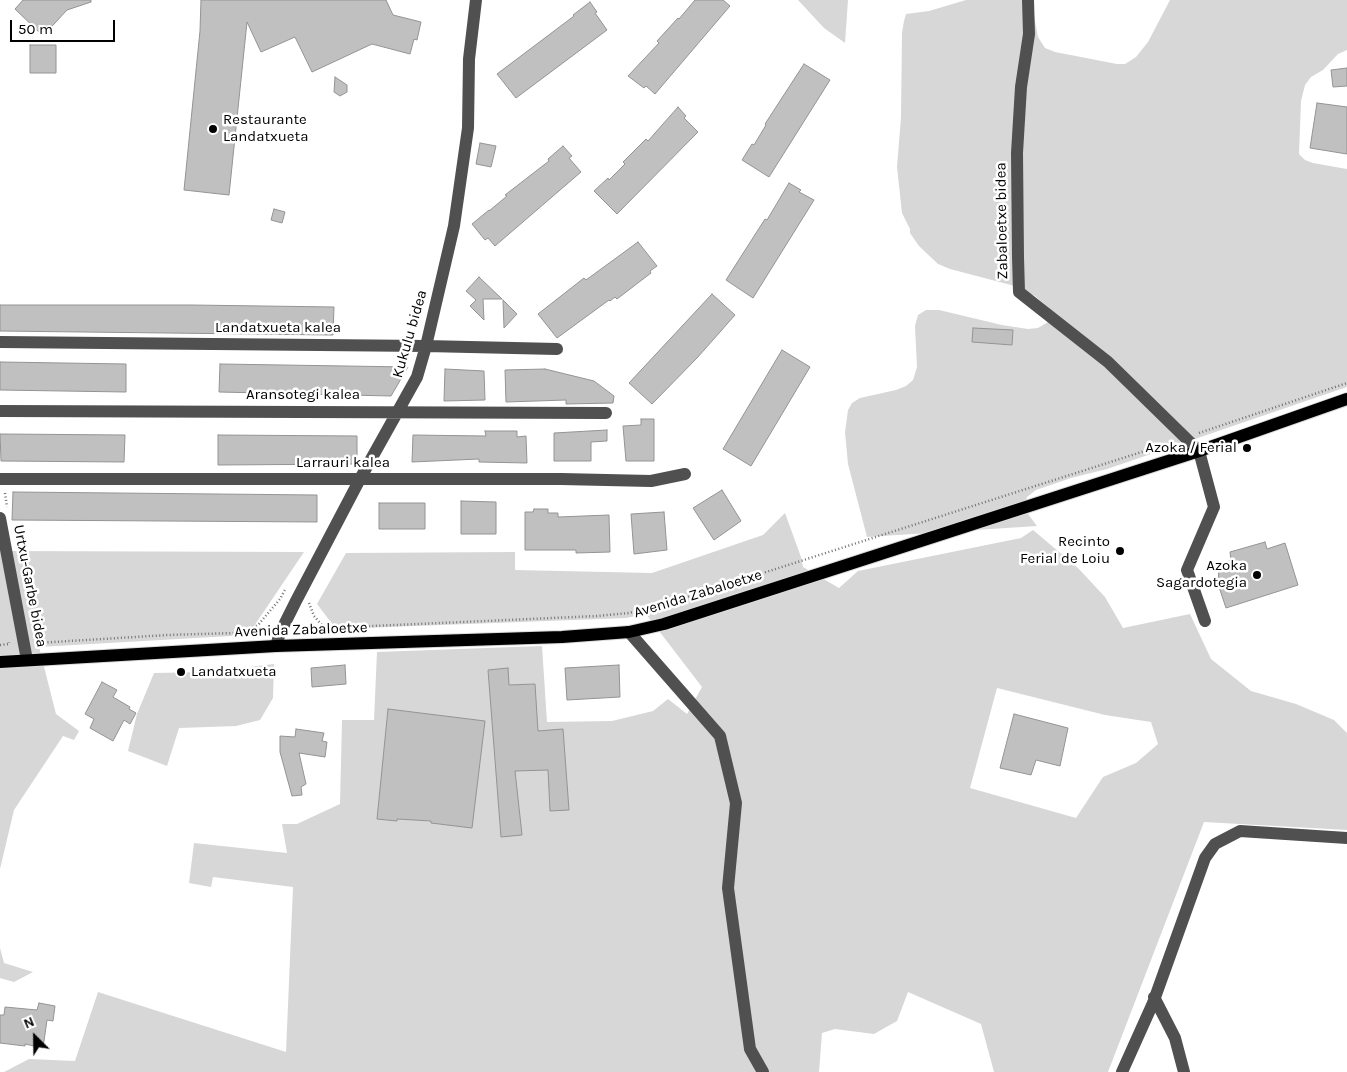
<!DOCTYPE html>
<html>
<head>
<meta charset="utf-8">
<style>
  body { margin:0 }
  #map { position:relative; width:1347px; height:1072px; overflow:hidden; background:#fff; font-family:Karla,sans-serif }
  canvas { display:block }
  .north { position:absolute; left:10px; top:1012px; width:50px; height:50px; -webkit-text-stroke:4px #fff; paint-order:stroke; rotate:337deg; font-size:14px; font-weight:700; line-height:20px; text-align:center; color:#000 }
  .north::after { content:''; display:block; margin:auto; width:18px; height:22px; background:#000; clip-path:polygon(50% 0,100% 100%,50% 72%,0 100%) }
  .scale { position:absolute; left:10px; top:20px; width:105px; height:22px; box-sizing:border-box; border:2px solid #000; border-top:0; padding-left:6px; font-size:15px; line-height:18px; white-space:nowrap; color:#000; -webkit-text-stroke:4px #fff; paint-order:stroke }
</style>
</head>
<body>
<div id="map">
<canvas width="1347" height="1072"></canvas>
<div class="north">N</div>
<div class="scale">50 m</div>
</div>
<script>
const context = document.querySelector('canvas').getContext('2d');
context.lineJoin = 'round';
function fillPath(path, color) { context.fillStyle = color; context.fill(path, 'evenodd'); }
const poly = rows => new Path2D(rows.map(r => 'M' + r).join(''));
function trace(path, color, width, dash) { context.strokeStyle = color; context.lineWidth = width; context.lineCap = dash ? 'butt' : 'round'; context.setLineDash(dash || []); context.stroke(path); }
function write(font, color, halo, rows, align = 'center') {
  context.font = font + ' Karla,sans-serif'; context.lineWidth = 5; context.setLineDash([]); context.textBaseline = 'middle'; context.strokeStyle = halo; context.fillStyle = color; for (const [text, x, y, turn = 0] of rows) {
    context.save(); context.translate(x, y); context.rotate((+turn || 0) * Math.PI / 180); context.textAlign = isNaN(turn) ? turn : align; if (halo) context.strokeText(text, 0, 0); context.fillText(text, 0, 0); context.restore();
  }
}
fillPath(poly([
  [798,0,848,0,845,43,824,28],
  [966,0,1031,0,1038,37,1045,48,1055,52,1117,64,1125,64,1136,57,1148,42,1170,0,1347,0,1347,50,1338,54,1323,70,1311,77,1305,85,1301,101,1299,154,1305,160,1313,163,1347,169,1347,387,1107,469,1071,478,1036,490,1027,497,1025,504,1028,514,1037,526,867,537,848,464,845,432,848,410,852,403,860,398,896,390,906,386,913,380,917,367,915,326,918,315,926,310,939,310,1002,325,1028,329,1038,328,1048,322,1049,308,1035,296,1011,285,950,269,938,264,919,246,910,233,910,229,902,213,897,167,901,117,902,33,904,21,906,14,929,11],
  [785,513,801,557,803,567,839,588,858,571,1021,538,1033,530,1078,568,1105,597,1123,628,1190,614,1211,659,1251,691,1296,704,1334,720,1347,733,1347,830,1204,822,1108,1072,994,1072,981,1024,908,992,897,1021,874,1034,835,1029,822,1033,819,1072,4,1072,29,1059,75,1061,98,992,286,1052,293,887,213,877,211,887,189,883,194,843,287,853,282,824,297,824,340,804,342,720,374,720,377,652,542,646,547,722,612,721,653,711,668,699,687,714,702,687,646,614,626,618,336,629,317,604,346,553,515,552,515,570,652,573,763,535],
  [997,688,1105,715,1151,722,1158,744,1136,763,1103,777,1076,818,970,788],
  [0,551,304,552,248,635,39,647,56,714,79,731,74,740,63,736,14,810,0,869],
  [274,664,273,698,260,720,236,726,179,728,167,766,128,751,137,714,154,673,207,672],
  [0,948,4,963,33,972,14,982,0,978]
]), '#d7d7d7');
const building = poly([
  [23,0,91,0,91,2,67,10,43,36,15,9,23,0],
  [201,0,386,0,393,15,421,22,417,40,414,39,410,54,372,44,312,72,295,37,261,52,247,22,229,195,184,190,200,31,201,0],
  [695,0,723,0,730,6,655,94,646,86,644,88,628,76,659,43,657,41,678,18,679,19,695,0],
  [590,2,597,12,595,13,607,30,516,98,497,74,574,16,573,15,590,2],
  [30,45,56,45,56,73,30,73,30,45],
  [804,64,830,80,769,177,742,160,752,144,754,145,766,125,765,124,804,64],
  [1347,68,1347,86,1333,87,1331,70,1347,68],
  [335,77,347,85,347,92,340,96,334,92,335,77],
  [1317,103,1347,107,1347,154,1310,148,1317,103],
  [678,107,686,116,684,118,698,132,617,214,594,191,608,178,609,180,625,164,623,162,646,139,648,141,678,107],
  [480,143,496,146,491,167,476,164,480,143],
  [563,146,572,156,569,158,581,172,495,246,488,238,485,240,472,224,489,210,489,211,507,196,505,195,549,161,548,159,563,146],
  [789,183,801,190,799,192,814,200,753,298,726,280,765,219,767,220,789,183],
  [274,209,285,212,282,223,271,220,274,209],
  [638,242,657,266,650,271,651,273,617,299,615,297,610,301,609,300,557,338,538,314,584,278,586,280,638,242],
  [479,277,502,299,483,299,484,320,470,306,476,300,466,291,479,277],
  [712,294,735,315,697,358,652,404,629,383,712,294],
  [503,300,517,314,504,328,503,300],
  [0,305,192,305,334,307,333,335,0,331,0,305],
  [973,328,1013,330,1012,345,972,342,973,328],
  [782,350,810,367,751,466,723,449,782,350],
  [0,362,126,364,126,392,0,390,0,362],
  [220,364,408,367,391,396,219,392,220,364],
  [445,369,484,371,485,400,444,401,445,369],
  [545,369,594,381,614,396,613,403,566,404,566,400,506,402,505,370,545,369],
  [641,419,654,419,654,461,626,461,623,426,641,425,641,419],
  [607,430,607,441,591,442,591,461,554,461,554,433,607,430],
  [485,431,517,431,517,437,526,436,527,463,479,462,479,459,412,462,413,435,486,436,485,431],
  [0,434,125,435,124,462,1,461,0,434],
  [218,435,357,436,357,464,218,465,218,435],
  [722,490,741,521,714,540,693,508,722,490],
  [13,492,317,495,317,522,12,520,13,492],
  [461,501,496,502,496,534,461,534,461,501],
  [379,503,425,503,425,529,379,529,379,503],
  [534,509,548,509,548,513,558,513,558,517,609,515,610,552,576,553,576,550,525,550,525,512,533,512,534,509],
  [664,512,667,550,634,554,631,514,664,512],
  [1265,542,1267,549,1285,543,1298,585,1226,608,1218,584,1219,566,1231,560,1230,552,1265,542],
  [345,665,346,684,312,687,311,668,345,665],
  [619,665,620,697,567,700,565,668,619,665],
  [508,668,509,685,535,684,538,731,563,729,569,810,550,811,548,770,515,771,522,835,501,837,488,670,508,668],
  [102,682,117,690,113,697,130,707,129,709,136,713,130,724,124,720,113,741,90,728,94,719,85,714,102,682],
  [388,709,485,721,472,828,431,823,431,821,397,819,397,821,377,819,388,709],
  [1014,714,1068,728,1060,766,1036,760,1031,775,1000,768,1014,714],
  [296,729,324,733,322,741,327,742,325,757,299,753,306,784,301,787,302,795,292,796,280,752,280,736,295,737,296,729],
  [39,1003,55,1006,53,1021,47,1020,43,1048,25,1044,25,1046,0,1043,0,1015,4,1015,5,1007,37,1010,39,1003]
]);
fillPath(building, '#c0c0c0');
trace(building, '#949494', 1);
const major = poly([
  [0,662,276,646,562,637,629,632,664,624,1199,451,1347,399]
]);
trace(major, '#dbdbdb', 14);
trace(poly([
  [1199,433,1347,383],
  [5,493,7,507],
  [309,603,314,616,321,624,328,628,597,616,629,613,663,605,1173,442],
  [37,643,167,635,235,633,245,631,258,625,280,599,286,588],
  [0,645,9,644,9,642]
]), '#727272', 2.5, [1, 2.5]);
trace(poly([
  [1028,0,1029,34,1021,87,1017,153,1018,257,1019,292,1108,362,1199,451,1214,507,1187,570,1205,621],
  [0,342,426,346,557,349],
  [0,411,606,413],
  [0,479,561,479,651,481,685,474],
  [0,518,27,660],
  [629,632,720,736,736,803,728,888,750,1049,763,1072],
  [276,646,280,633,296,601,360,479,417,377,426,346,454,226,468,128,469,59,476,0],
  [1154,997,1175,1038,1184,1072],
  [1122,1072,1153,1003,1205,858,1215,844,1240,831,1347,838]
]), '#505050', 12);
trace(major, '#000', 12);
for (const [x, y, r, color] of [
  [213,129,5,"#000"],
  [1247,448,5,"#000"],
  [1120,551,5,"#000"],
  [1257,575,5,"#000"],
  [181,672,5,"#000"]
]) { const dot = new Path2D(); dot.arc(x, y, r, 0, 2 * Math.PI); context.fillStyle = color; context.fill(dot); trace(dot, '#fff', 2); }
write('15px', '#000', '#fff', [
  ["Restaurante",223,120,"left"],
  ["Landatxueta",223,137,"left"],
  ["Azoka / Ferial",1237,448],
  ["Recinto",1110,542],
  ["Ferial de Loiu",1110,559],
  ["Azoka",1247,566],
  ["Sagardotegia",1247,583],
  ["Landatxueta",191,672,"left"]
], 'right');
write('15px', '#000', '#fff', [
  ["Zabaloetxe bidea",1002,221,-91],
  ["Landatxueta kalea",278,328],
  ["Kukulu bidea",410,334,-74],
  ["Aransotegi kalea",303,395],
  ["Larrauri kalea",343,463],
  ["Urtxu-Garbe bidea",30,586,79],
  ["Avenida Zabaloetxe",698,594,-17],
  ["Avenida Zabaloetxe",301,630,-2]
]);
</script>
</body>
</html>
